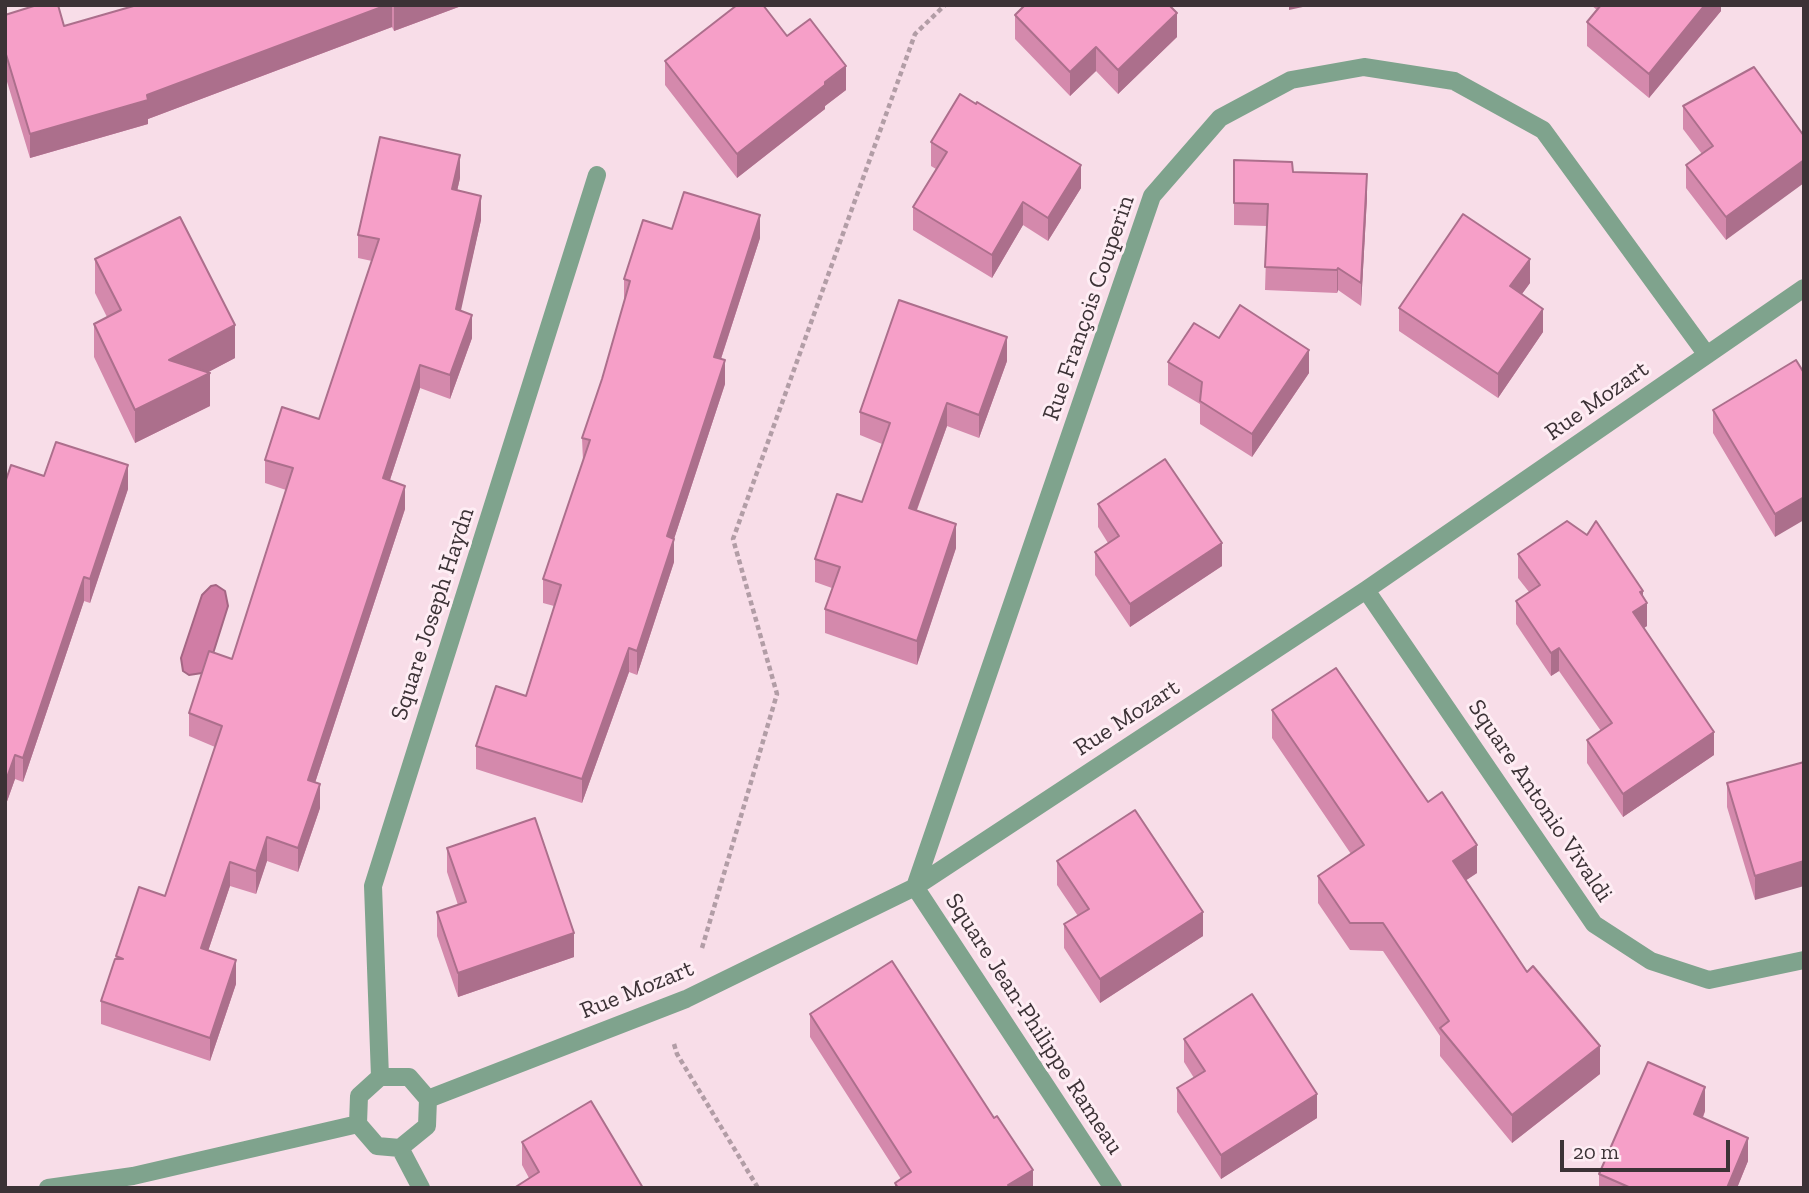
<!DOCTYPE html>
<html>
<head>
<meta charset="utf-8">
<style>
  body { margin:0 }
  #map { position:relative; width:1809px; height:1193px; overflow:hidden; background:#f8dde8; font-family:"Zilla Slab",serif }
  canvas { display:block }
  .frame { position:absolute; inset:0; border:7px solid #3c3236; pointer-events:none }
  .scale { position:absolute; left:1560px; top:1140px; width:170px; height:32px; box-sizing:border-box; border:4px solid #3c3236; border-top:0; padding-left:9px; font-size:21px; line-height:24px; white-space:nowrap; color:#3c3236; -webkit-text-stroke:5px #feedf4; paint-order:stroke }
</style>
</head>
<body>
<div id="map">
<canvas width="1809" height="1193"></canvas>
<div class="frame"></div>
<div class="scale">20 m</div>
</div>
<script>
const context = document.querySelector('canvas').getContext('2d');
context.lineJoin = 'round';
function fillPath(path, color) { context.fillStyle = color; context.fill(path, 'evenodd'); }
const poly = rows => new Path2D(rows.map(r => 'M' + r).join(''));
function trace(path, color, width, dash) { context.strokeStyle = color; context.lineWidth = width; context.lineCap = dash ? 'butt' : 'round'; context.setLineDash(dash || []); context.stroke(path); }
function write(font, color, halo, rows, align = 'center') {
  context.font = font + ' "Zilla Slab",serif'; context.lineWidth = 6; context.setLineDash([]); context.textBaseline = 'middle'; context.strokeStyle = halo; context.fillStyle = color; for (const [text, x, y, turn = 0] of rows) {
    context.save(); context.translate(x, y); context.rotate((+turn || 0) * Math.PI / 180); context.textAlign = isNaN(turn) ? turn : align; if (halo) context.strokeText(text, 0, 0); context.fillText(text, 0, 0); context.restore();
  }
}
const water = poly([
  [216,585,225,591,228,606,211,660,202,673,189,675,183,671,181,658,202,595,211,586,216,585]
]);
fillPath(water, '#d07da5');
trace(water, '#a46684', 2);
trace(poly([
  [702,948,777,694,733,539,915,34,945,5],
  [674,1044,677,1054,758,1188]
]), '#b29da6', 4.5, [5, 3.5]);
trace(poly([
  [1366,590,1594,924,1651,961,1709,980,1804,960],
  [380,1077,373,886,597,175],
  [380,1077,409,1077,428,1099,427,1126,400,1148,377,1146,358,1124,359,1096,380,1077],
  [428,1099,686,999,915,887,1366,590,1804,288],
  [400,1148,421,1188],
  [48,1188,133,1176,358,1124],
  [1113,1188,915,887,1152,196,1220,118,1291,80,1364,67,1454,81,1543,130,1707,355]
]), '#7fa38d', 18);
fillPath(poly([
  [137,5,464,5,394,31,392,27,148,119,148,124,30,158,5,75,5,15,64,26],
  [1591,5,1721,5,1721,11,1649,98,1587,46,1587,22,1597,10],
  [1015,15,1177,37,1118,94,1096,71,1070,96,1015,39],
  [787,36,846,90,825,106,825,109,737,178,665,85,665,61],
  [1754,67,1726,240,1686,188,1686,165,1702,154,1683,129,1683,106],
  [931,142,1081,188,1048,241,1023,225,992,278,913,230,913,207,936,169,931,166],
  [1234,160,1293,172,1367,197,1361,306,1338,290,1337,293,1265,290,1267,226,1234,225],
  [460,178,457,191,481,220,460,311,472,338,450,399,420,388,390,480,405,509,315,783,320,808,298,872,267,861,256,894,230,886,208,951,236,984,210,1061,101,1024,101,1001,116,956,165,896,215,747,189,736,189,713,232,659,286,490,265,483,265,460,319,419,372,261,358,258,358,235],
  [672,229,760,238,721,359,725,384,674,539,674,562,637,675,629,672,582,803,476,769,476,746,526,696,554,606,543,603,543,579,583,461,582,438,602,379,624,302,624,279],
  [95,259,235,358,208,372,210,406,135,443,94,357,94,324,107,317,95,293],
  [1530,283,1522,294,1543,332,1498,398,1399,331,1399,308],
  [1219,338,1309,373,1252,457,1200,424,1200,404,1168,385,1168,362],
  [1796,360,1775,537,1713,433,1713,410],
  [1007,361,979,438,947,426,917,510,956,548,917,665,825,633,825,609,832,588,815,582,815,559,862,502,882,444,860,435,860,412],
  [44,476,128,489,90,603,84,601,23,782,15,779,5,807],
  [1098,504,1222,566,1130,627,1095,575,1095,552,1108,543,1098,527],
  [1518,554,1643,597,1647,626,1644,628,1714,755,1623,817,1587,763,1587,740,1601,731,1559,671,1551,676,1516,624,1516,601,1529,592,1518,578],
  [1272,710,1477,873,1466,880,1527,972,1600,1074,1512,1143,1440,1056,1440,1036,1383,951,1350,950,1318,903,1318,876,1351,854,1272,738],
  [1804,762,1755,900,1727,807,1727,783],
  [447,848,574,957,458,997,437,936,437,912,458,905,447,872],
  [1057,861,1203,936,1100,1003,1064,948,1064,924,1078,916,1057,885],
  [810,1014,1033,1188,895,1188,895,1183,901,1179,810,1037],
  [1184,1039,1317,1118,1221,1179,1177,1112,1177,1088,1194,1078,1184,1062],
  [1705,1111,1703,1118,1748,1161,1737,1188,1599,1188,1599,1174],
  [522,1142,643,1188,529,1178,522,1165]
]), '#d489ac');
fillPath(poly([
  [387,5,392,5,392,27,148,119,148,124,30,158,30,134,147,95],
  [398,5,464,5,394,31,394,7],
  [1289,5,1312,5,1289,10],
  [1705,5,1721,5,1721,11,1649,98,1649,74],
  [1177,13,1177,37,1118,94,1118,70],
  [1096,47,1096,71,1070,96,1070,72],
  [846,66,846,90,825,106,825,109,737,178,737,154],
  [460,155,460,178,452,213,452,189],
  [1804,160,1804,183,1726,240,1726,217],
  [1081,165,1081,188,1048,241,1048,218],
  [1367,174,1367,197,1361,306,1361,283],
  [481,196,481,220,456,333,456,309],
  [1023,202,1023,225,992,278,992,255],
  [760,215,760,238,714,380,714,357],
  [1530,259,1530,283,1510,310,1510,286],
  [1338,268,1338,290,1337,293,1337,270],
  [1543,309,1543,332,1498,398,1498,374],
  [472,315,472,338,450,399,450,375],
  [235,325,235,358,169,393,169,360],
  [1007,337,1007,361,979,438,979,415],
  [1309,350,1309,373,1252,457,1252,434],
  [725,360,725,384,674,539,674,562,637,675,637,651,667,536],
  [420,365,420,388,383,501,383,478],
  [210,373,210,406,135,443,135,410],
  [947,403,947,426,909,531,909,508],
  [128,465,128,489,90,603,90,579],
  [405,486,405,509,308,804,308,780],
  [1804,497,1804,520,1775,537,1775,514],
  [956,524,956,548,917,665,917,641],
  [1222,543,1222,566,1130,627,1130,604],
  [84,577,84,601,23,782,23,758],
  [1643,591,1643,606,1647,603,1647,626,1633,635,1633,612,1640,592],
  [629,648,629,672,582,803,582,779],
  [1559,648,1559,671,1551,676,1551,653],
  [1714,732,1714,755,1623,817,1623,794],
  [15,755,15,779,5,807,5,783],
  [320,784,320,808,298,872,298,848],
  [267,837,267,861,256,894,256,871],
  [1477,845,1477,873,1453,889,1453,861],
  [1804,861,1804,886,1755,900,1755,876],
  [230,862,230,886,201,972,201,948],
  [1203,912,1203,936,1100,1003,1100,979],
  [574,933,574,957,458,997,458,973],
  [236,960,236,984,210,1061,210,1038],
  [1600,1046,1600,1074,1512,1143,1512,1115],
  [1705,1087,1705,1111,1694,1138,1694,1114],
  [1317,1094,1317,1118,1221,1179,1221,1155],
  [1748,1138,1748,1161,1737,1188,1727,1188],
  [1033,1170,1033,1188,1008,1188,1008,1185]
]), '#ac6f8c');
const building = poly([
  [37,5,58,5,64,26,137,5,387,5,147,95,148,100,30,134,5,51,5,15,37,5],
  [737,5,763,5,787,36,810,19,846,66,825,82,825,85,737,154,665,61,737,5],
  [1025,5,1169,5,1177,13,1118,70,1096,47,1070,72,1015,15,1025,5],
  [1601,5,1705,5,1649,74,1587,22,1601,5],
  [1754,67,1804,136,1804,160,1726,217,1686,165,1713,146,1683,106,1754,67],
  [960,94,976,104,977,102,1081,165,1048,218,1023,202,992,255,913,207,947,152,931,142,960,94],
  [380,137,460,155,452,189,481,196,456,309,472,315,450,375,420,365,383,478,405,486,308,780,320,784,298,848,267,837,256,871,230,862,201,948,236,960,210,1038,101,1001,115,959,123,959,116,956,139,887,165,896,222,726,189,713,209,651,232,659,293,468,265,460,282,407,319,419,379,239,358,235,380,137],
  [1234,160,1292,162,1293,172,1367,174,1361,283,1338,268,1337,270,1265,267,1268,204,1234,203,1234,160],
  [684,192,760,215,714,357,725,360,667,536,674,539,637,651,629,648,582,779,476,746,496,686,526,696,561,585,543,579,590,440,582,438,602,379,630,281,624,279,643,220,672,229,684,192],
  [1463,214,1530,259,1510,286,1543,309,1498,374,1399,308,1463,214],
  [180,217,235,325,169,360,210,373,135,410,94,324,121,310,95,259,180,217],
  [899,300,1007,337,979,415,947,403,909,508,956,524,917,641,825,609,840,567,815,559,837,494,862,502,890,423,860,412,899,300],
  [1240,305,1309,350,1252,434,1200,401,1202,382,1168,362,1194,323,1219,338,1240,305],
  [1796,360,1804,373,1804,497,1775,514,1713,410,1796,360],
  [56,442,128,465,90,579,84,577,23,758,15,755,5,783,5,483,11,465,44,476,56,442],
  [1165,459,1222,543,1130,604,1095,552,1119,536,1098,504,1165,459],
  [1567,521,1587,535,1596,521,1643,591,1640,592,1647,603,1633,612,1714,732,1623,794,1587,740,1612,723,1559,648,1551,653,1516,601,1540,585,1518,554,1567,521],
  [1336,668,1428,802,1442,792,1477,845,1453,861,1527,972,1533,966,1600,1046,1512,1115,1440,1028,1449,1021,1383,923,1350,923,1318,876,1364,845,1272,710,1336,668],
  [1804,762,1804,861,1755,876,1727,783,1804,762],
  [1135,810,1203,912,1100,979,1064,924,1089,909,1057,861,1135,810],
  [535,818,574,933,458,973,437,912,466,902,447,848,535,818],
  [892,961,994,1118,997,1116,1033,1170,1008,1185,1010,1188,898,1188,895,1183,911,1172,810,1014,892,961],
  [1252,994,1317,1094,1221,1155,1177,1088,1205,1071,1184,1039,1252,994],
  [1648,1062,1705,1087,1694,1114,1748,1138,1727,1188,1631,1188,1599,1174,1648,1062],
  [591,1101,643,1188,514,1188,539,1172,522,1142,591,1101]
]);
fillPath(building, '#f69fc8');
trace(building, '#ac6f8c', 2);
write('24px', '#3c3236', '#feedf4', [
  ["Rue François Couperin",1089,308,-71],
  ["Rue Mozart",1597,401,-35],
  ["Square Joseph Haydn",433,614,-72],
  ["Rue Mozart",1127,718,-33],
  ["Square Antonio Vivaldi",1540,801,56],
  ["Rue Mozart",637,990,-22],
  ["Square Jean-Philippe Rameau",1034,1024,57]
]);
</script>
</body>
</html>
